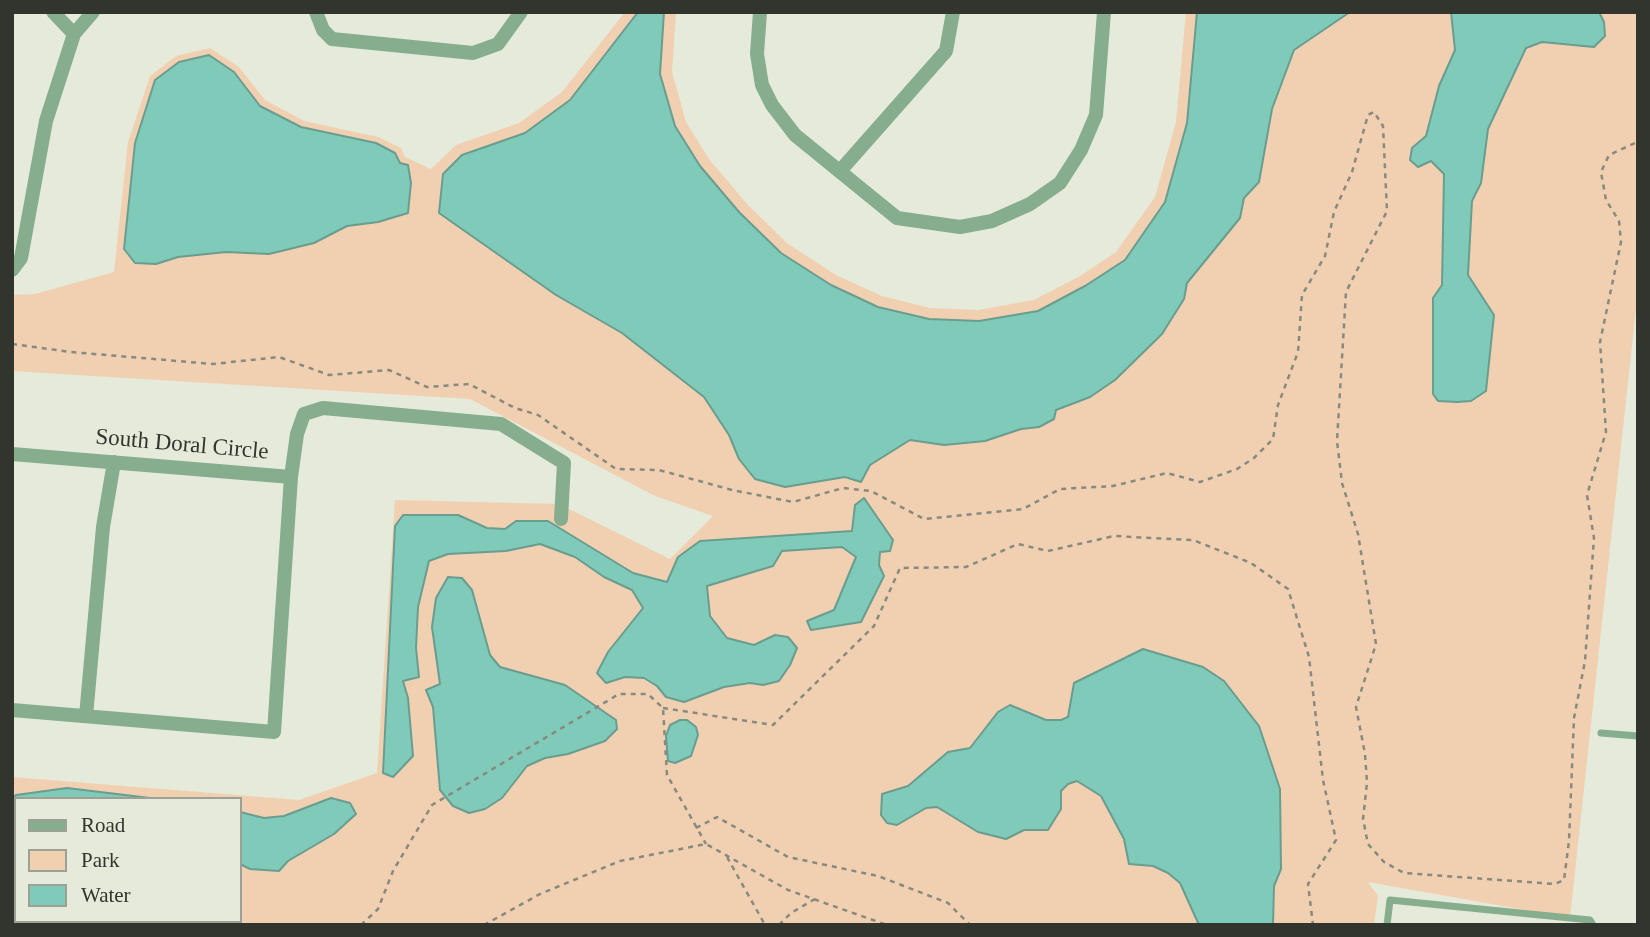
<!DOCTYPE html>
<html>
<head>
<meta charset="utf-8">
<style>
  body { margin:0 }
  #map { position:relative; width:1650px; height:937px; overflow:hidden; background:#e5eada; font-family:"Times New Roman",serif }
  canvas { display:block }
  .frame { position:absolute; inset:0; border:14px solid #32342e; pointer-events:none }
  .legend { position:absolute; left:14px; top:797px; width:228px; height:126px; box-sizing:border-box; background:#e5eada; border:2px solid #9da195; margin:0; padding:9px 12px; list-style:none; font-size:21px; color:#32342e }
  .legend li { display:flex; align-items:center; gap:14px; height:35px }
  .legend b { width:35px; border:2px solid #9da195 }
</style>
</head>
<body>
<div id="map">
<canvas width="1650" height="937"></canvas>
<div class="frame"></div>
<ul class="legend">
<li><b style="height:9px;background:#86ad8e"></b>Road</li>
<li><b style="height:19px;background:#f1d0b1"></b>Park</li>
<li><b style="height:19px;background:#80caba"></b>Water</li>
</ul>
</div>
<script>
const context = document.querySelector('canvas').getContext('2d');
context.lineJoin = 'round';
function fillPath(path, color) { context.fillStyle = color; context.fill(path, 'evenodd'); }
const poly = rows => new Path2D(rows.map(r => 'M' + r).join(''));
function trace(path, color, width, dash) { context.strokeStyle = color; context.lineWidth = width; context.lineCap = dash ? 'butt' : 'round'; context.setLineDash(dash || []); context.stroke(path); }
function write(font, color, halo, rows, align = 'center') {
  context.font = font + ' "Times New Roman",serif'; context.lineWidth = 5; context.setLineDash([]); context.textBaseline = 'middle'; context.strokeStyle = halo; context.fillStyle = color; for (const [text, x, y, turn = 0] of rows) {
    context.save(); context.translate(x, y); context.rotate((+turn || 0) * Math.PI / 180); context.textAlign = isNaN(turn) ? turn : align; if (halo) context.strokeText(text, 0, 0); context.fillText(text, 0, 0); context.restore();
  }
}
fillPath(poly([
  [625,12,676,12,672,72,686,122,709,159,747,204,788,244,836,275,882,296,930,308,978,310,1034,300,1080,276,1116,252,1155,197,1176,122,1186,12,1638,12,1638,290,1570,918,1368,882,1378,896,1374,925,12,925,12,777,299,800,377,773,395,500,559,504,670,559,713,516,655,496,470,399,12,371,12,295,35,294,114,272,128,142,150,76,176,56,210,48,239,67,265,100,304,121,378,137,401,148,405,157,431,169,456,145,519,123,562,92],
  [16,799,240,799,240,921,16,921]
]), '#f1d0b1');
const water = poly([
  [638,12,664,12,660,74,675,126,700,166,739,212,781,253,831,285,878,307,929,319,979,321,1038,311,1085,286,1125,260,1165,202,1187,123,1197,12,1350,12,1294,50,1272,109,1259,182,1244,198,1240,218,1187,283,1184,299,1162,334,1115,380,1090,397,1056,410,1054,419,1039,427,1021,429,985,441,944,445,910,440,870,465,861,482,845,477,785,487,755,479,739,459,729,435,704,397,622,333,556,295,439,213,443,174,462,155,525,133,570,100,638,12],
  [1451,12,1599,12,1604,22,1605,36,1594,47,1542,42,1526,48,1488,129,1481,183,1472,201,1468,275,1494,315,1486,391,1471,401,1457,402,1438,401,1433,394,1433,298,1442,285,1444,174,1431,161,1418,167,1410,160,1412,148,1426,136,1439,86,1455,50,1451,12],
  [209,55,234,72,260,106,301,127,376,143,395,153,400,163,408,165,411,183,408,213,378,222,347,226,314,243,269,254,226,252,178,257,156,264,135,263,124,249,135,143,155,80,179,62,209,55],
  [864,498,893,540,890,551,880,552,879,565,884,576,861,622,811,630,807,621,834,610,856,557,842,547,782,551,773,566,707,586,710,616,727,638,754,645,775,635,788,637,797,648,790,665,779,681,763,685,750,683,724,687,684,702,666,697,657,686,644,678,625,677,606,683,597,673,608,652,643,608,632,590,604,577,575,557,540,544,506,551,448,554,429,561,418,607,416,648,419,677,403,681,408,698,413,756,393,777,383,773,395,526,403,515,458,515,487,528,505,529,516,521,548,521,633,573,667,582,678,557,700,541,852,531,855,505,864,498],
  [448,577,462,578,472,590,490,655,500,667,565,685,616,720,617,729,605,741,568,754,545,758,527,766,502,798,485,809,469,813,453,806,440,790,433,707,426,690,440,684,432,627,436,598,448,577],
  [1143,649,1203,667,1224,681,1259,726,1280,789,1281,869,1274,886,1273,925,1199,925,1180,883,1168,873,1153,866,1129,864,1124,839,1101,796,1077,781,1068,784,1061,791,1061,809,1048,830,1024,830,1006,839,978,832,937,807,926,808,897,825,887,823,881,815,882,794,908,786,948,752,970,748,998,712,1010,705,1046,720,1061,720,1068,717,1074,683,1143,649],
  [680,720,687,720,696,727,698,735,691,756,675,763,668,761,666,736,670,725,680,720],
  [67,788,158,799,16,799,16,832,12,833,12,799,16,795,67,788],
  [331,798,350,803,356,814,334,834,288,861,279,871,250,869,240,864,240,812,264,818,284,816,331,798],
  [16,857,16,921,172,921,165,925,12,925,12,858,16,857]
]);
fillPath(water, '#80caba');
trace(water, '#699d90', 2);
trace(poly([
  [12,344,71,352,213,364,279,357,329,375,389,370,427,387,469,384,515,408,538,415,616,469,659,470,732,490,793,502,843,488,871,491,924,519,1023,509,1060,489,1113,486,1167,473,1200,482,1237,469,1254,458,1273,439,1278,405,1298,352,1302,295,1325,256,1334,212,1352,172,1368,115,1374,112,1383,126,1387,211,1346,292,1337,441,1342,483,1358,534,1376,644,1356,707,1365,754,1367,783,1363,819,1368,844,1384,862,1404,873,1555,884,1564,880,1569,841,1574,718,1585,661,1594,538,1587,495,1606,432,1600,342,1621,242,1619,221,1606,200,1601,172,1609,155,1635,143,1638,138],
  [663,708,773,725,874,626,900,568,966,567,1018,544,1048,551,1114,536,1193,540,1251,563,1288,589,1309,657,1323,780,1336,840,1308,884,1313,925],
  [696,828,717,817,788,857,878,876,948,903,970,925],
  [727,857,765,925],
  [361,925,378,909,393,871,432,805,619,694,648,694,663,708,667,775,706,844],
  [484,925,540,894,620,861,706,844,788,890,887,925],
  [779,925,791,913,815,899]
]), '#878a7f', 2.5, [5, 5]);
trace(poly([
  [1601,733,1638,736],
  [1387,925,1390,900,1590,920,1593,925]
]), '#86ad8e', 7);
trace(poly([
  [53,12,74,34],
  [316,12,323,30,332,39,473,53,498,44,521,12],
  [760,12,757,54,762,85,772,105,795,135,897,218,960,227,992,221,1030,204,1060,183,1081,150,1096,115,1104,12],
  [840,171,946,51,953,12],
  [12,270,21,258,46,121,74,34,93,12],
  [12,454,291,477],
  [12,710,274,732,291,477,297,434,304,414,323,408,501,424,564,463,561,519],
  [86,716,103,527,114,462]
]), '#86ad8e', 14);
write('23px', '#32342e', '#e5eada', [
  ["South Doral Circle",182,445,5]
]);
</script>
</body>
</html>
